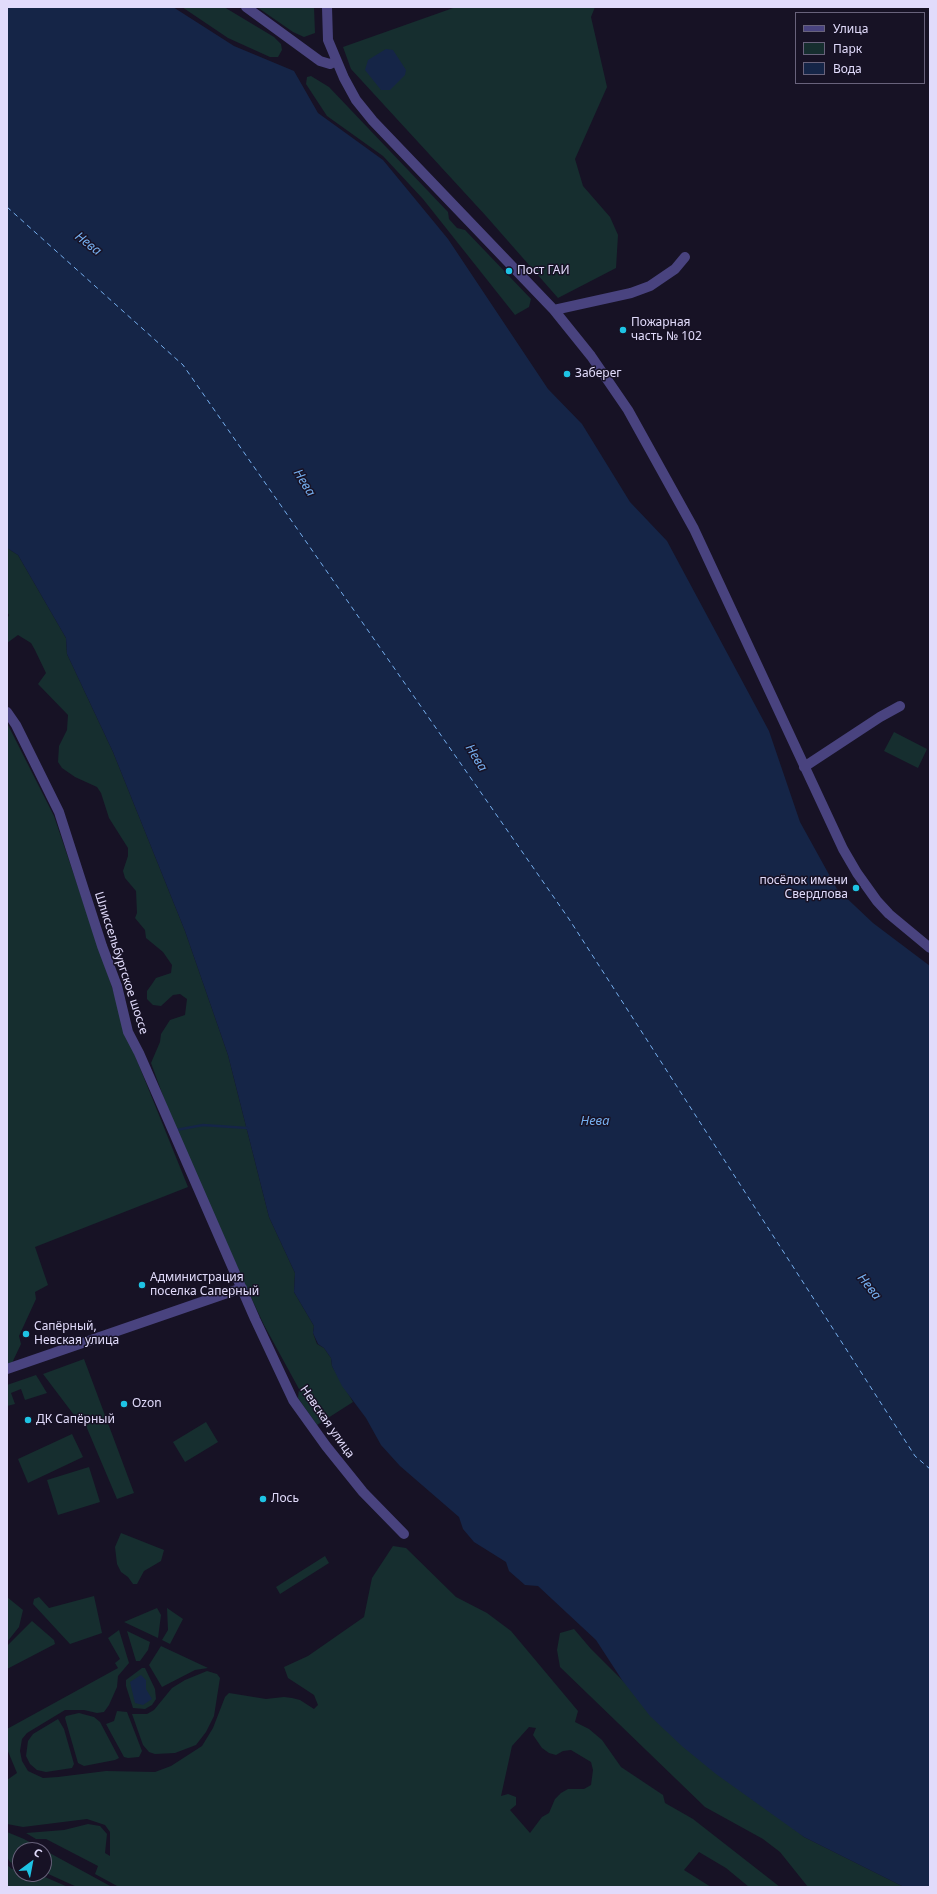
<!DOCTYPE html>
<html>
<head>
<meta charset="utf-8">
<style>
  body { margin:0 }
  #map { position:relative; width:937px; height:1894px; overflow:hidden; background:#171225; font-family:"Noto Sans",sans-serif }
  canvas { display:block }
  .frame { position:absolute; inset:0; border:8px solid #e1dbfb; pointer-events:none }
  .legend { position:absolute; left:795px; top:12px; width:130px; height:72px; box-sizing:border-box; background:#171225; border:1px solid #68627b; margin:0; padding:5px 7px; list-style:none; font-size:12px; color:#e1dbfb }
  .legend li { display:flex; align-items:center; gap:8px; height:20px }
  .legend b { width:20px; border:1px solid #68627b }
  .north { position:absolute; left:12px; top:1842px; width:40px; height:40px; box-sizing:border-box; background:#171225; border:1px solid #68627b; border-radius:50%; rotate:32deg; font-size:11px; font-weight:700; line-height:16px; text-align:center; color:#e1dbfb }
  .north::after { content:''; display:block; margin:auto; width:14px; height:18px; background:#1ec3e4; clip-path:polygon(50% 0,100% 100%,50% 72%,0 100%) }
</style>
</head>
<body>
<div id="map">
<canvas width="937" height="1894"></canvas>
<div class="frame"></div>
<ul class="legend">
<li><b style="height:5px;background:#49437f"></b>Улица</li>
<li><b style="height:11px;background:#162e2f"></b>Парк</li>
<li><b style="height:11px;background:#152547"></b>Вода</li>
</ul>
<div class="north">С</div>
</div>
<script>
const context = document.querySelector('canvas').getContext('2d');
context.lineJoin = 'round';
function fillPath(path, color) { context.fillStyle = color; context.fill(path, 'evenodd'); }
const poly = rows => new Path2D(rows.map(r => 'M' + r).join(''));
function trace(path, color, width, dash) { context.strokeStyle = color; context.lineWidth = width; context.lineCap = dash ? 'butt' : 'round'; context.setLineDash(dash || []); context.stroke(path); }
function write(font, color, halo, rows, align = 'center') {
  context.font = font + ' "Noto Sans",sans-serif'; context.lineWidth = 3; context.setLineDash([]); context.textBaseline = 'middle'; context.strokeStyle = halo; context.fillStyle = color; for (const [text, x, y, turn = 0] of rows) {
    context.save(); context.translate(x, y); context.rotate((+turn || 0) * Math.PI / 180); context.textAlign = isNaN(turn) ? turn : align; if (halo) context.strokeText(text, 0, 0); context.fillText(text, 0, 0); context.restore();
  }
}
fillPath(poly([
  [182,7,224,7,274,37,281,44,282,50,278,57,270,57,228,38],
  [257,7,314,7,315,33,304,37,293,32],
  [456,7,595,7,591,17,607,87,575,159,583,186,610,217,618,235,616,268,558,298,486,216,351,69,343,47],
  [311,76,329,87,448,212,449,219,457,228,465,230,531,299,529,307,515,315,423,199,383,156,327,116,306,84,307,77],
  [7,548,18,555,66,638,67,654,113,752,185,931,228,1055,269,1217,295,1273,294,1292,314,1326,313,1333,317,1344,324,1348,331,1358,332,1366,353,1402,317,1425,298,1398,299,1389,264,1325,249,1293,173,1123,151,1063,160,1042,161,1034,170,1020,185,1015,187,999,180,994,173,995,161,1006,153,1005,147,999,147,991,152,984,156,978,171,973,172,965,163,952,146,938,145,930,135,918,137,913,136,891,125,878,123,871,128,856,128,848,109,818,101,793,97,787,75,777,62,768,58,762,59,746,67,730,68,715,38,684,46,673,35,650,31,643,18,635,7,643,7,619,9,615,7,612],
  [7,723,54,816,136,1058,188,1187,35,1247,48,1285,35,1292,36,1299,19,1336,21,1344,12,1363,7,1365],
  [894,732,927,749,918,768,884,751],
  [84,1359,134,1493,117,1499,81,1414,74,1415,43,1374],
  [36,1375,47,1393,25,1400,21,1389,11,1393,15,1404,7,1406,7,1385],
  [206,1422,218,1442,185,1462,173,1442],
  [72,1434,83,1457,28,1483,18,1459],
  [89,1467,100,1502,58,1515,47,1480],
  [121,1533,164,1550,161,1561,144,1571,137,1584,133,1584,128,1577,121,1572,117,1564,115,1547],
  [393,1546,406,1548,456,1597,487,1613,511,1631,578,1711,575,1722,589,1729,602,1740,621,1767,663,1795,665,1803,693,1819,780,1887,749,1887,726,1868,699,1852,684,1870,711,1887,119,1887,95,1874,98,1866,46,1839,36,1839,26,1833,64,1830,88,1824,100,1826,107,1834,105,1853,110,1856,110,1832,105,1825,87,1819,23,1827,7,1824,7,1780,17,1773,7,1749,7,1729,118,1668,115,1663,120,1659,108,1638,119,1630,129,1663,118,1676,117,1687,109,1705,104,1712,97,1713,84,1710,65,1710,27,1733,22,1739,20,1751,22,1761,28,1771,43,1778,58,1777,106,1771,155,1772,171,1766,202,1746,213,1728,225,1697,229,1693,266,1699,284,1697,292,1698,300,1700,314,1709,318,1705,314,1695,288,1678,284,1667,308,1656,364,1617,372,1578],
  [529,1727,536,1728,533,1735,542,1748,549,1753,556,1755,563,1751,571,1750,591,1762,593,1770,591,1785,584,1789,568,1789,561,1793,555,1799,549,1813,542,1817,530,1833,510,1810,516,1805,516,1797,508,1794,501,1796,512,1746],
  [325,1556,329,1563,280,1594,276,1587],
  [94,1596,102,1633,70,1644,33,1604,34,1599,39,1597,49,1608],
  [7,1597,23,1610,19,1627,7,1642],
  [157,1608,161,1615,158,1638,124,1622],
  [167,1608,183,1619,170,1644,162,1640,168,1630],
  [32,1621,54,1640,55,1644,7,1669,7,1646],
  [574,1629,591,1649,622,1680,804,1837,904,1887,808,1887,780,1852,763,1839,705,1807,560,1667,557,1650,560,1633],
  [127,1631,150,1642,148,1650,140,1661,136,1661],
  [161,1646,208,1668,195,1670,162,1687,149,1665],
  [142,1668,145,1668,155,1689,156,1699,152,1705,145,1709,133,1708,126,1686,126,1680],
  [207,1671,217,1674,220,1678,214,1716,206,1732,196,1745,175,1753,155,1754,149,1752,143,1745,132,1714,147,1714,154,1710,172,1688,185,1680],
  [117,1711,127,1712,142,1751,139,1757,128,1758,124,1757,106,1724,114,1721],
  [79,1713,94,1717,100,1722,119,1758,115,1760,84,1766,78,1763,65,1718,66,1716],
  [58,1719,64,1729,74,1764,72,1768,46,1772,37,1770,30,1764,26,1756,28,1741,33,1734],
  [7,1832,24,1839,112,1887,77,1887,44,1872,44,1850,20,1850,20,1866,10,1862,7,1857],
  [7,1865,12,1869,20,1870,20,1874,38,1874,68,1887,7,1887]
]), '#162e2f');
fillPath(poly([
  [7,7,173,7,234,46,294,71,318,113,383,160,448,239,548,389,582,424,630,502,667,541,769,731,800,822,837,889,873,923,930,966,930,1887,904,1887,804,1837,716,1774,683,1747,650,1716,622,1680,596,1640,538,1586,525,1585,509,1571,506,1562,474,1542,463,1529,459,1517,400,1466,381,1445,366,1418,342,1386,332,1366,331,1358,324,1348,318,1344,313,1333,314,1326,294,1292,295,1273,269,1217,228,1055,185,931,113,752,67,654,66,638,18,555,7,548],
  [386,49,393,50,406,70,405,75,390,90,381,90,365,70,368,60],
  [141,1675,146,1680,146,1689,152,1699,143,1705,135,1703,130,1682]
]), '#152547');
trace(poly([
  [176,1130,203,1125,247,1128]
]), '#152547', 2.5);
trace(poly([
  [7,207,183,365,569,919,915,1456,930,1469]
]), '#75aeee', 1, [5, 4]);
trace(poly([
  [246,7,320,61,330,64,336,61],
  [327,7,328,40,344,78,356,100,373,121,554,310,591,356,628,410,694,529,843,849,857,873,877,901,889,914,930,948],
  [554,310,631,293,650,286,675,269,685,257],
  [7,712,16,725,59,812,102,946,117,986,128,1032,139,1053,255,1319,293,1400,326,1446,363,1492,404,1534],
  [804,767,880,717,900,706],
  [7,1369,242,1288]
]), '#49437f', 10);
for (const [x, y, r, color] of [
  [509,271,4,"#1ec3e4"],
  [623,330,4,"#1ec3e4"],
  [567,374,4,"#1ec3e4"],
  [856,888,4,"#1ec3e4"],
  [142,1285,4,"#1ec3e4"],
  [26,1334,4,"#1ec3e4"],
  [124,1404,4,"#1ec3e4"],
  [28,1420,4,"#1ec3e4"],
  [263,1499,4,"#1ec3e4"]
]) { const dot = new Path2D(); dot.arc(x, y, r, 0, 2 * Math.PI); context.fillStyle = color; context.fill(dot); trace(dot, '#171225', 1.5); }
write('12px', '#e1dbfb', '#171225', [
  ["Пост ГАИ",517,271],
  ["Пожарная",631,323],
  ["часть № 102",631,337],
  ["Заберег",575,374],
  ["посёлок имени",848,881,"right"],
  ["Свердлова",848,895,"right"],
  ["Администрация",150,1278],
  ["поселка Саперный",150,1292],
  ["Сапёрный,",34,1327],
  ["Невская улица",34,1341],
  ["Ozon",132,1404],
  ["ДК Сапёрный",36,1420],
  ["Лось",271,1499]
], 'left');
write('12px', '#e1dbfb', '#171225', [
  ["Шлиссельбургское шоссе",121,963,72],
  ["Невская улица",327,1422,55]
]);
write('italic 13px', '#75aeee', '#171225', [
  ["Нева",88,244,38],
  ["Нева",304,483,58],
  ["Нева",476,758,58],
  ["Нева",595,1121],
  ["Нева",869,1287,51]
]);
</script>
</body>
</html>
